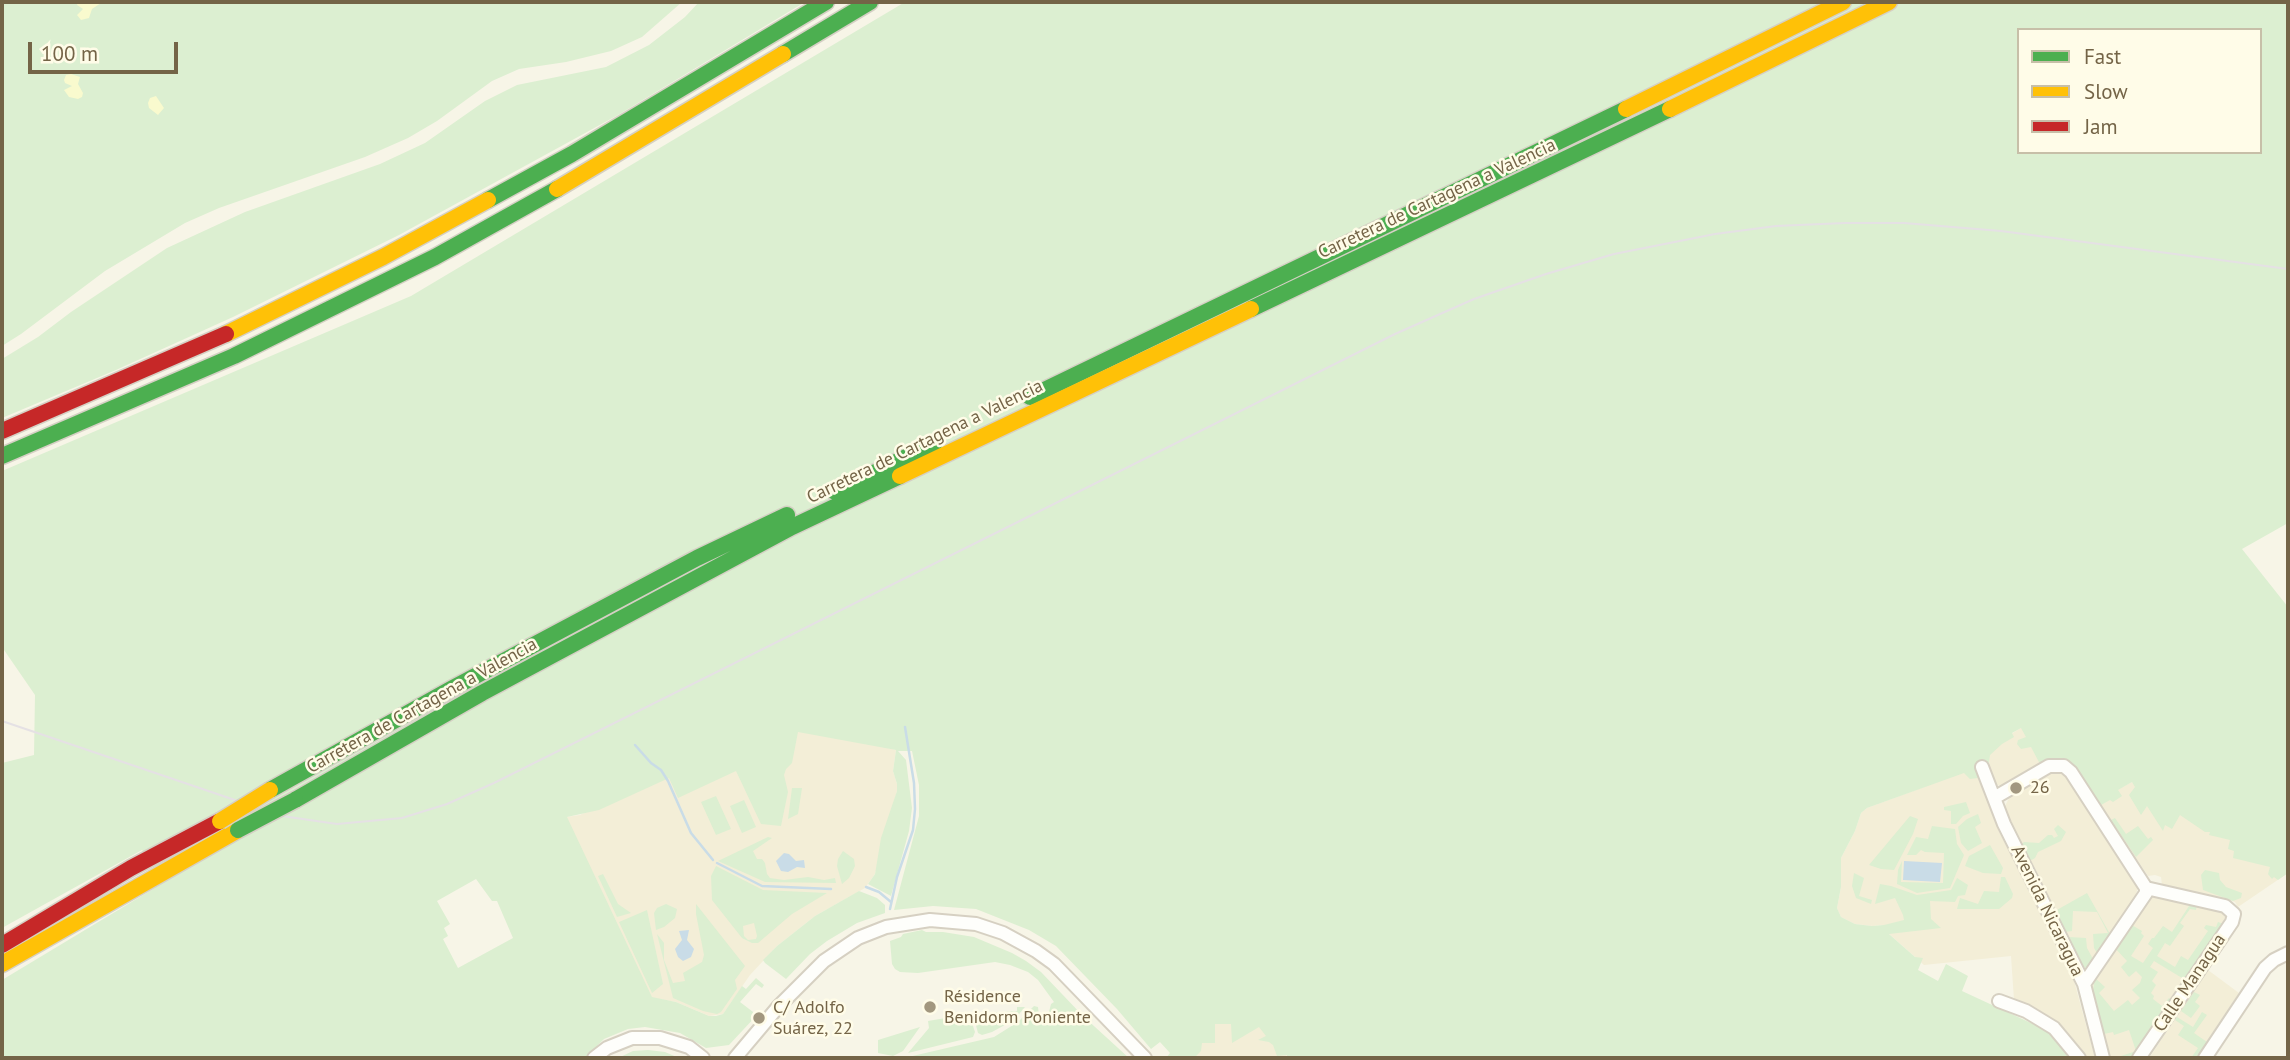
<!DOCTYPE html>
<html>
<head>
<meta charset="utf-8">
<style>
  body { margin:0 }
  #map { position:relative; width:2290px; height:1060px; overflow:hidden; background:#f7f5e7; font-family:"PT Sans",sans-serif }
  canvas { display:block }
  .frame { position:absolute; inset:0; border:4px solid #746447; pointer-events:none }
  .legend { position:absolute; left:2017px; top:28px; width:245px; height:126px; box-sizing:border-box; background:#fffce8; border:2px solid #c7bfa8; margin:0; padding:9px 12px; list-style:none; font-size:21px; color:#746447 }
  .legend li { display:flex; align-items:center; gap:14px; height:35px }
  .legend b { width:35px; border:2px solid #c7bfa8 }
  .scale { position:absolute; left:28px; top:42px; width:150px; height:32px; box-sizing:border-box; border:4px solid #746447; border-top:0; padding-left:9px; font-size:21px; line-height:24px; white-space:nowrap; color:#746447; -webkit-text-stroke:5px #fffce8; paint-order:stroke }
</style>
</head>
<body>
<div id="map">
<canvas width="2290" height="1060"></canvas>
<div class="frame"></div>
<ul class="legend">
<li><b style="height:9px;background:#4caf50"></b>Fast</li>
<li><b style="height:9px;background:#ffc107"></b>Slow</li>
<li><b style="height:9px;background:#c62828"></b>Jam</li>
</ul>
<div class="scale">100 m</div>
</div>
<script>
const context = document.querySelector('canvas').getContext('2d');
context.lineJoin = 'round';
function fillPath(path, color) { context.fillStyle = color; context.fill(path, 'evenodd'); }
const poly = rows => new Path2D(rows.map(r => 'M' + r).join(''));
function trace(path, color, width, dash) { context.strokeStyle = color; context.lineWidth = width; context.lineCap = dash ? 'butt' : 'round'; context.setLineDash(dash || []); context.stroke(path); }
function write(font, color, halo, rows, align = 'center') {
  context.font = font + ' "PT Sans",sans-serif'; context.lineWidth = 5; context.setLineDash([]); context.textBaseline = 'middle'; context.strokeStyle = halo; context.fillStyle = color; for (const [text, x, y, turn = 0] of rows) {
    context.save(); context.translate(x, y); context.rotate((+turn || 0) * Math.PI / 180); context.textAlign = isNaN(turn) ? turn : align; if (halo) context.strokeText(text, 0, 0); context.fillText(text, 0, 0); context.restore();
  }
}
fillPath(poly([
  [770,718,896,750,893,771,897,784,897,791,875,874,865,888,815,916,777,946,750,975,723,1014,709,1016,676,1002,652,998,552,819,580,815],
  [2030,722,2049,760,2002,786,1996,785,1983,752],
  [1975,768,1992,813,2073,977,2095,1058,2086,1058,2063,1028,2053,1020,2039,1010,2014,1000,2011,956,1924,965,1888,933,1884,925,1872,926,1855,924,1841,917,1837,908,1841,887,1841,858,1855,831,1861,813,1867,808],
  [2053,772,2060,773,2069,779,2138,886,2136,895,2087,968,2082,967,2004,808,2010,796],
  [2132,782,2178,799,2288,873,2238,907,2235,902,2223,898,2162,885,2161,877,2155,875,2148,876,2097,800],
  [2158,896,2225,913,2226,919,2135,1058,2108,1058,2092,987,2094,980,2150,897],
  [2208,970,2239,993,2196,1058,2149,1058],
  [1281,1004,1287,1058,1172,1058,1229,1005]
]), '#f3eed7');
fillPath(poly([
  [2,2,682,2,642,37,611,51,566,62,519,69,492,81,437,121,408,138,365,157,219,208,185,223,105,271,21,334,2,346],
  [699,2,805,2,618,115,399,235,233,317,116,370,2,418,2,359,38,337,71,312,167,248,245,212,380,164,425,143,485,101,517,85,606,67,649,45,685,17],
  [905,2,2288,2,2288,523,2242,549,2288,607,2288,873,2278,880,2274,877,2272,879,2268,874,2270,867,2233,858,2234,851,2228,849,2230,840,2209,835,2210,832,2205,832,2180,815,2172,829,2165,825,2163,831,2147,806,2141,815,2129,795,2135,787,2132,782,2118,790,2122,796,2113,802,2110,800,2101,805,2071,764,2058,759,2040,764,2031,747,2021,749,2017,744,2018,740,2026,737,2021,728,2012,733,2014,737,2002,744,1990,755,1988,768,1986,764,1975,768,1978,778,1970,779,1964,773,1867,808,1861,813,1855,831,1841,858,1841,887,1837,908,1841,917,1855,924,1872,926,1884,925,1904,920,1903,915,1895,898,1875,904,1880,884,1891,886,1917,895,1951,890,1957,878,1968,885,1965,895,1958,896,1955,902,1930,901,1931,919,1941,928,1889,934,1915,957,1923,958,1918,970,1938,981,1946,964,1968,976,1962,991,2046,1030,2058,1041,2069,1058,1287,1058,1287,1055,1277,1056,1273,1045,1269,1042,1258,1040,1266,1036,1259,1027,1232,1043,1231,1024,1215,1024,1215,1043,1202,1043,1201,1051,1194,1058,1166,1058,1170,1053,1160,1042,1151,1049,1117,1009,1056,946,1029,930,976,909,933,906,894,910,919,816,919,785,912,751,898,751,906,760,912,808,909,831,891,896,868,884,875,874,881,838,897,791,897,784,893,771,896,750,798,732,792,763,786,769,784,775,788,792,781,826,761,824,736,771,678,798,669,778,599,810,567,817,652,997,676,1002,709,1016,716,1016,723,1014,742,986,746,989,756,978,764,985,762,988,756,984,740,1002,757,1015,729,1045,706,1048,680,1033,645,1027,628,1029,604,1039,585,1058,2,1058,2,980,163,883,142,850,2,928,2,763,34,755,35,695,2,647,2,471,411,296],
  [2019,30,2260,30,2260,152,2019,152],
  [476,879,492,901,497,901,513,938,458,968,443,939,448,936,444,928,450,924,437,901],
  [792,788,802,788,798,814,788,819],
  [716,796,731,829,716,835,701,802],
  [744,800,756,827,742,833,730,806],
  [1966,802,1970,813,1963,816,1956,824,1951,824,1951,811,1944,810,1944,807],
  [1978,814,1981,823,1975,827,1982,843,1968,851,1961,843,1958,827,1967,819],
  [1910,816,1918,819,1913,834,1894,870,1881,869,1869,865],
  [2115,818,2126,834,2138,826,2148,839,2151,837,2153,840,2136,857,2111,820],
  [2058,825,2066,832,2061,841,2038,852,2035,858,2028,862,2019,847,2024,842,2039,843,2048,835,2052,835,2054,838,2058,836,2054,829],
  [1932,826,1955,829,1957,844,1964,855,1950,888,1917,893,1897,884,1898,870,1902,861,1901,882,1943,883,1944,853,1925,852,1921,850,1916,855,1907,855,1916,837,1928,839],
  [768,837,772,838,753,851,757,859,762,859,765,863,767,874,770,878,784,880,808,877,824,880,835,878,836,883,765,882,718,861],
  [1990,845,2003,868,2001,874,1983,873,1965,866,1969,856],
  [843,851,854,859,855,866,849,878,842,884,837,866,838,859],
  [716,866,763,890,827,893,792,914,758,943,752,943,742,938,712,900,711,876],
  [754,923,757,936,756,939,748,940,744,936,743,926],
  [2205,870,2219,873,2220,880,2226,887,2242,893,2241,898,2233,901,2203,890,2201,875],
  [1854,873,1864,878,1859,896,1872,900,1871,904,1856,898,1852,886],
  [603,874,618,904,631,913,617,917,598,876],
  [2001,877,2005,877,2013,894,2012,898,1999,909,1957,909,1960,898,1978,904,1984,891,1999,892],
  [859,891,877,898,885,905,885,913,857,923,827,941,810,954,786,979,765,963,763,960,777,946,815,916],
  [2087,893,2110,934,2097,953,2094,948,2093,934,2108,933,2097,912,2073,911,2072,931,2065,932,2055,911],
  [2191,903,2197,904,2196,910,2190,909,2180,923,2184,926,2170,946,2165,943,2157,956,2175,967,2181,956,2188,960,2208,931,2204,928,2206,925,2216,927,2218,922,2224,924,2187,981,2154,961,2150,967,2158,972,2152,981,2156,985,2151,993,2154,996,2153,999,2162,1006,2169,998,2173,1001,2135,1058,2115,1058,2136,1051,2129,1030,2114,1035,2113,1032,2104,1034,2106,1051,2092,996,2095,978,2105,987,2099,993,2114,1011,2128,1000,2132,1005,2140,998,2132,990,2140,983,2142,977,2136,971,2129,977,2121,967,2127,961,2115,948,2130,924,2142,931,2141,933,2144,936,2131,956,2143,963,2153,948,2148,944,2152,938,2154,938,2163,926,2172,932],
  [666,904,677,909,675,918,664,927,656,930,654,913,657,908],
  [696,904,745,966,735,980,737,989,721,1012,717,1014,703,1011,673,998,657,934,664,943,664,960,673,983,685,981,683,973,702,962,704,955,696,914],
  [647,910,663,984,652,993,619,922],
  [922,930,926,932,943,932,974,937,1012,953,1026,961,1041,972,1083,1016,1129,1058,904,1058,994,1037,1018,1022,1034,1006,1038,1007,1039,1016,1048,1016,1051,1004,1054,1002,1038,980,1028,972,1010,965,995,962,918,973,900,972,895,969,892,964,890,941,901,937,903,934],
  [2068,937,2086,938,2087,948,2093,959,2087,968,2082,967],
  [2194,992,2200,995,2195,1002,2200,1006,2191,1018,2181,1011],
  [1017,1007,1025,1007,1014,1020,992,1032,982,1035,978,1033,973,1014,1017,1011],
  [2202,1012,2207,1015,2194,1033,2207,1042,2196,1058,2191,1058,2198,1048,2178,1035,2184,1026,2175,1020,2177,1017,2193,1027],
  [969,1014,975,1032,973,1037,908,1053,929,1028,928,1021],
  [920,1027,903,1051,893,1056,878,1053,878,1040],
  [648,1050,665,1052,679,1058,618,1058,633,1051]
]), '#dcefd1');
fillPath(poly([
  [78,2,100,2,101,3,92,9,89,18,81,20,77,15,83,9,77,5],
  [71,74,80,77,78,84,83,93,82,97,78,99,69,97,64,90,72,86,65,83,64,80,66,75],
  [156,96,164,108,158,115,149,108,148,103,150,98]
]), '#f9face');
fillPath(poly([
  [784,853,789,854,796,861,804,860,805,868,797,867,788,872,781,871,776,861],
  [1904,861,1942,863,1940,882,1903,880],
  [689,930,687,940,694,949,691,957,683,961,678,957,675,949,682,940,679,931]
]), '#c9dce7');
trace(poly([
  [635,745,651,763,661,770,668,781,691,833,713,860],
  [717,863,762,886,831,889],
  [866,887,879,892,891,902],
  [890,909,897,877,913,830,915,809,914,783,905,727]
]), '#c9dce7', 2.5);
const street = poly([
  [1982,767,2004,824,2084,984,2103,1058],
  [1994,798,2049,766,2064,766,2071,772,2146,888],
  [2084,984,2146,893,2146,888],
  [1999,1001,2026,1011,2054,1028,2079,1058],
  [594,1058,607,1048,632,1038,660,1038,689,1047,703,1058],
  [735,1058,778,1007,824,961,858,938,886,927,930,920,976,924,1003,933,1036,951,1054,964,1145,1058],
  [2139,1058,2232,922,2234,914,2225,906,2146,888],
  [2205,1058,2265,968,2274,960,2288,953]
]);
const fast = poly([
  [783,54,870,2],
  [488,200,572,154,826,2],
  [1251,309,1670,109],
  [1030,397,1626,109],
  [2,456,234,356,435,257,557,189],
  [835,492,935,443],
  [270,790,451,689,697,558,787,515],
  [295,800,482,693,792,527,900,476]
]);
const slow = poly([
  [1626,109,1843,2],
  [1670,109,1889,2],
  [557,189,783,54],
  [226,334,383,257,488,200],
  [900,476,1251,309],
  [2,964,238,830]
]);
const jam = poly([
  [2,431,226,334],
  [2,945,131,868,220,821]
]);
trace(street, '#d6d0c2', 16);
trace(fast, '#d5d0c4', 19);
trace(slow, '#d5d0c4', 19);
trace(jam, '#d5d0c4', 19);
trace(street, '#fefefb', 12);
trace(fast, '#4caf50', 16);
trace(slow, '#ffc107', 16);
trace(jam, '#c62828', 16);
trace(poly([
  [2,721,282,816,337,824,402,818,447,804,494,783,1395,334,1474,299,1546,274,1614,254,1715,234,1776,226,1845,223,1904,223,2001,231,2288,269]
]), '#e5e1e4', 2);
const fastBridge = poly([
  [238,830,295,800]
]);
const slowBridge = poly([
  [220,821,270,790]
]);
trace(fastBridge, '#d5d0c4', 19, []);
trace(slowBridge, '#d5d0c4', 19, []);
trace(fastBridge, '#4caf50', 16);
trace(slowBridge, '#ffc107', 16);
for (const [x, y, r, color] of [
  [2016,788,7,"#a2977f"],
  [930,1007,7,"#a2977f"],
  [759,1018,7,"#a2977f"]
]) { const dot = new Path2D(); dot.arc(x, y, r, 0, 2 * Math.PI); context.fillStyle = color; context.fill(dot); trace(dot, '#fffce8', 2.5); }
write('18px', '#746447', '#fffce8', [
  ["Carretera de Cartagena a Valencia",1437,199,-25],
  ["Carretera de Cartagena a Valencia",925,442,-26],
  ["Carretera de Cartagena a Valencia",422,706,-29],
  ["Avenida Nicaragua",2047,911,64],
  ["Calle Managua",2190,983,-56]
]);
write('18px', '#746447', '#fffce8', [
  ["26",2030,788],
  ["Résidence",944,997],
  ["Benidorm Poniente",944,1018],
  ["C/ Adolfo",773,1008],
  ["Suárez, 22",773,1029]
], 'left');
</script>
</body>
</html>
